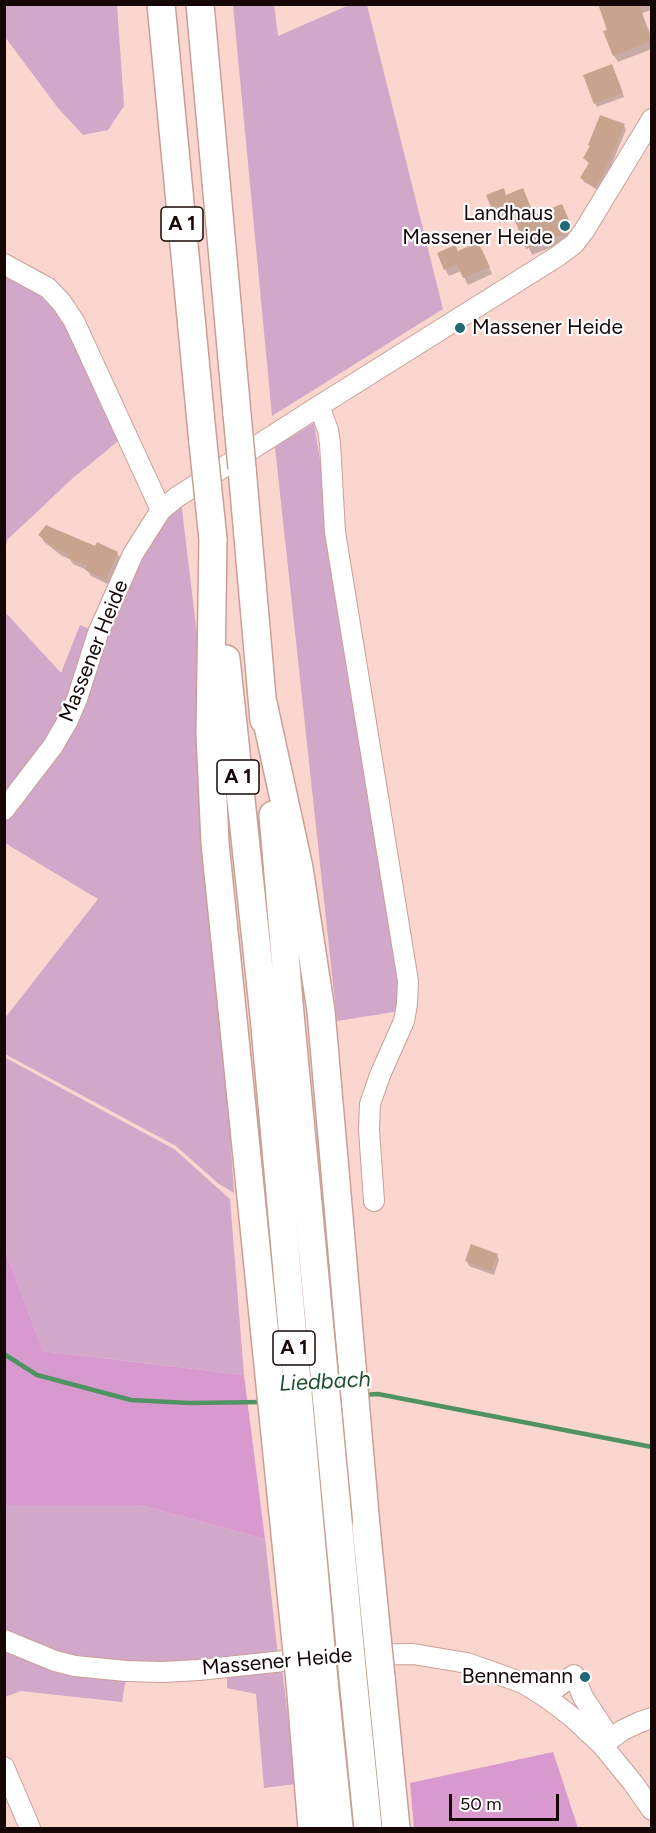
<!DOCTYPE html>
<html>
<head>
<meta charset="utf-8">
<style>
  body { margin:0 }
  #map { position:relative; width:656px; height:1833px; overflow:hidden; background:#fad6ce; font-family:Figtree,sans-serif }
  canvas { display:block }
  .frame { position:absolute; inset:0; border:6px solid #150705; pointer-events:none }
  .scale { position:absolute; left:449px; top:1794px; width:110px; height:27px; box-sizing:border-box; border:3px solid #150705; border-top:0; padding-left:8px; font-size:18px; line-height:21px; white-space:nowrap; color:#150705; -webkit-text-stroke:4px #fff; paint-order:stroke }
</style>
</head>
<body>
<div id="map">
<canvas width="656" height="1833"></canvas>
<div class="frame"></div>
<div class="scale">50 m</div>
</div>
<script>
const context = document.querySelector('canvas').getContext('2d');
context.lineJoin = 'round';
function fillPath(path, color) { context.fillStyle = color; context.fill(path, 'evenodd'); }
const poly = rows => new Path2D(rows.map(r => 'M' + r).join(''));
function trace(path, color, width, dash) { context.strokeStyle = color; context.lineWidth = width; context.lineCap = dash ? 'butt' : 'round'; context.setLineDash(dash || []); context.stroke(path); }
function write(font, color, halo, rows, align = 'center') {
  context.font = font + ' Figtree,sans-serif'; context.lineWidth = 4.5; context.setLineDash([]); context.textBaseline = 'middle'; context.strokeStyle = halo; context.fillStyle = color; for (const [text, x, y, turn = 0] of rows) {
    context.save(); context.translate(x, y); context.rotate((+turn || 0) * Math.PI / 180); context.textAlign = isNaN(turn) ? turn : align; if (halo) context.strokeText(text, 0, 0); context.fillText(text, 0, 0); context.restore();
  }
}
fillPath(poly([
  [5,4,117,5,124,106,108,130,83,135,58,108,5,37],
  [233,5,274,5,278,36,349,5,367,5,443,309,272,416],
  [5,267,58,306,122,438,73,478,7,540,5,550],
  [314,423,403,978,400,1011,337,1021,275,447],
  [181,501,197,635,198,734,223,1032,234,1193,219,1184,176,1146,5,1054,5,1018,98,899,5,843,4,817,56,749,102,636,149,537],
  [5,612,61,673,80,625,94,631,64,719,5,802],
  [4,1057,174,1149,230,1199,244,1375,43,1351,5,1250],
  [5,1505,140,1505,265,1539,278,1656,161,1665,76,1659,5,1631],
  [4,1647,126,1678,122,1702,21,1691,5,1697],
  [282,1668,296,1784,264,1788,256,1694,227,1688,227,1674]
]), '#d1a7ca');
fillPath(poly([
  [5,1250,43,1351,244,1375,265,1539,140,1505,5,1505],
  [553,1752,578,1828,414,1828,410,1783]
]), '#d89ace');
fillPath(poly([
  [601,4,651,4,652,10,642,13,652,38,652,49,618,62,614,55,609,31],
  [614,70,624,97,597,107,595,103],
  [624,126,626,130,606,178,598,190,584,182,582,178,590,165,585,158],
  [507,196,534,217,565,212,575,235,572,239,532,255,515,217,500,223,496,216],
  [482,250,492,274,468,285,461,271,449,276,445,269,458,252],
  [40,535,117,553,121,559,110,585,91,576,87,570,73,564,70,559,62,556,44,542],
  [497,1255,499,1260,494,1275,469,1266,467,1261]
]), '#0003');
trace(poly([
  [4,1354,37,1375,131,1400,189,1403,264,1402],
  [362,1395,378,1394,652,1447]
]), '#4f9363', 4.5);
fillPath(poly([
  [598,4,639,4,651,41,613,56,603,31,607,30],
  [612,64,623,93,594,104,583,75],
  [600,115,625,124,604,173,595,187,580,178,589,163,583,158,590,146,588,145],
  [504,188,506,195,523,188,534,215,562,204,572,227,568,232,526,249,511,210,495,217,486,195],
  [478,242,490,267,463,278,457,264,444,270,437,253,455,245,458,251],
  [46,525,95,546,97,542,118,552,106,579,85,570,87,566,67,558,69,555,57,549,38,535],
  [471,1244,498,1254,491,1271,465,1261]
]), '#c8a48e');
const minor = poly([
  [4,264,48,288,62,303,74,321,161,510],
  [319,406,328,430,330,443,335,532,408,981,407,1004,404,1021,380,1075,370,1104,369,1130,374,1201],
  [4,810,53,746,67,722,77,699,98,633,133,554,161,510,177,497,319,406,558,256,574,244,584,231,652,119],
  [4,1640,55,1661,75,1666,126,1671,162,1672,199,1670,340,1655,413,1654,467,1663,523,1683,547,1698,572,1717,602,1745,633,1783,652,1810],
  [547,1698,556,1688,574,1675,583,1697,604,1729,602,1745],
  [602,1745,623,1730,640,1722,652,1718],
  [4,1767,30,1828]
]);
const highway = poly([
  [161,4,203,443],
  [200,4,237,414],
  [242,468,264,720],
  [213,539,210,734,215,843,233,1019],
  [226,659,264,1016],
  [263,703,299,868,321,1011,366,1526],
  [273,815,290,1014],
  [381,1677,396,1828],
  [353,1678,368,1828],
  [324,1681,339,1828],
  [300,1682,312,1828]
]);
trace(minor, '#c99f96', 22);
trace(highway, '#c99f96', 30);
trace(minor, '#fff', 20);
trace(highway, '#fff', 27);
const highwayBridge = poly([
  [237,414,242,468],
  [203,443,213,539],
  [290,1014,353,1678],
  [264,1016,324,1681],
  [233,1019,300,1682],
  [366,1526,381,1677]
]);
trace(highwayBridge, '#c99f96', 30, []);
trace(highwayBridge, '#fff', 27);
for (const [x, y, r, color] of [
  [565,226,6,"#1f6875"],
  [460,328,6,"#1f6875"],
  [585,1677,6,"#1f6875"]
]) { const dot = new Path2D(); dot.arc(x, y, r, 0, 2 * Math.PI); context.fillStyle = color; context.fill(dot); trace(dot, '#fff', 2); }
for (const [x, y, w] of [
  [182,224,42],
  [238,777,42],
  [294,1348,42]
]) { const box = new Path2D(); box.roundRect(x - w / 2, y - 17, w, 34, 4.5); context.fillStyle = '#fff'; context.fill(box); trace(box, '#150705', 1.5); }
write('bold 20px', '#150705', null, [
  ["A 1",182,224],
  ["A 1",238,777],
  ["A 1",294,1348]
]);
write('21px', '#150705', '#fff', [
  ["Landhaus",553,214],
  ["Massener Heide",553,238],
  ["Massener Heide",472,328,"left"],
  ["Bennemann",573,1677]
], 'right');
write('21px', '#150705', '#fff', [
  ["Massener Heide",94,651,-68],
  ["Massener Heide",277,1662,-5]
]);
write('italic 22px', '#1e512f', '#fff', [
  ["Liedbach",325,1382,-3]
]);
</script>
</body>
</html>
